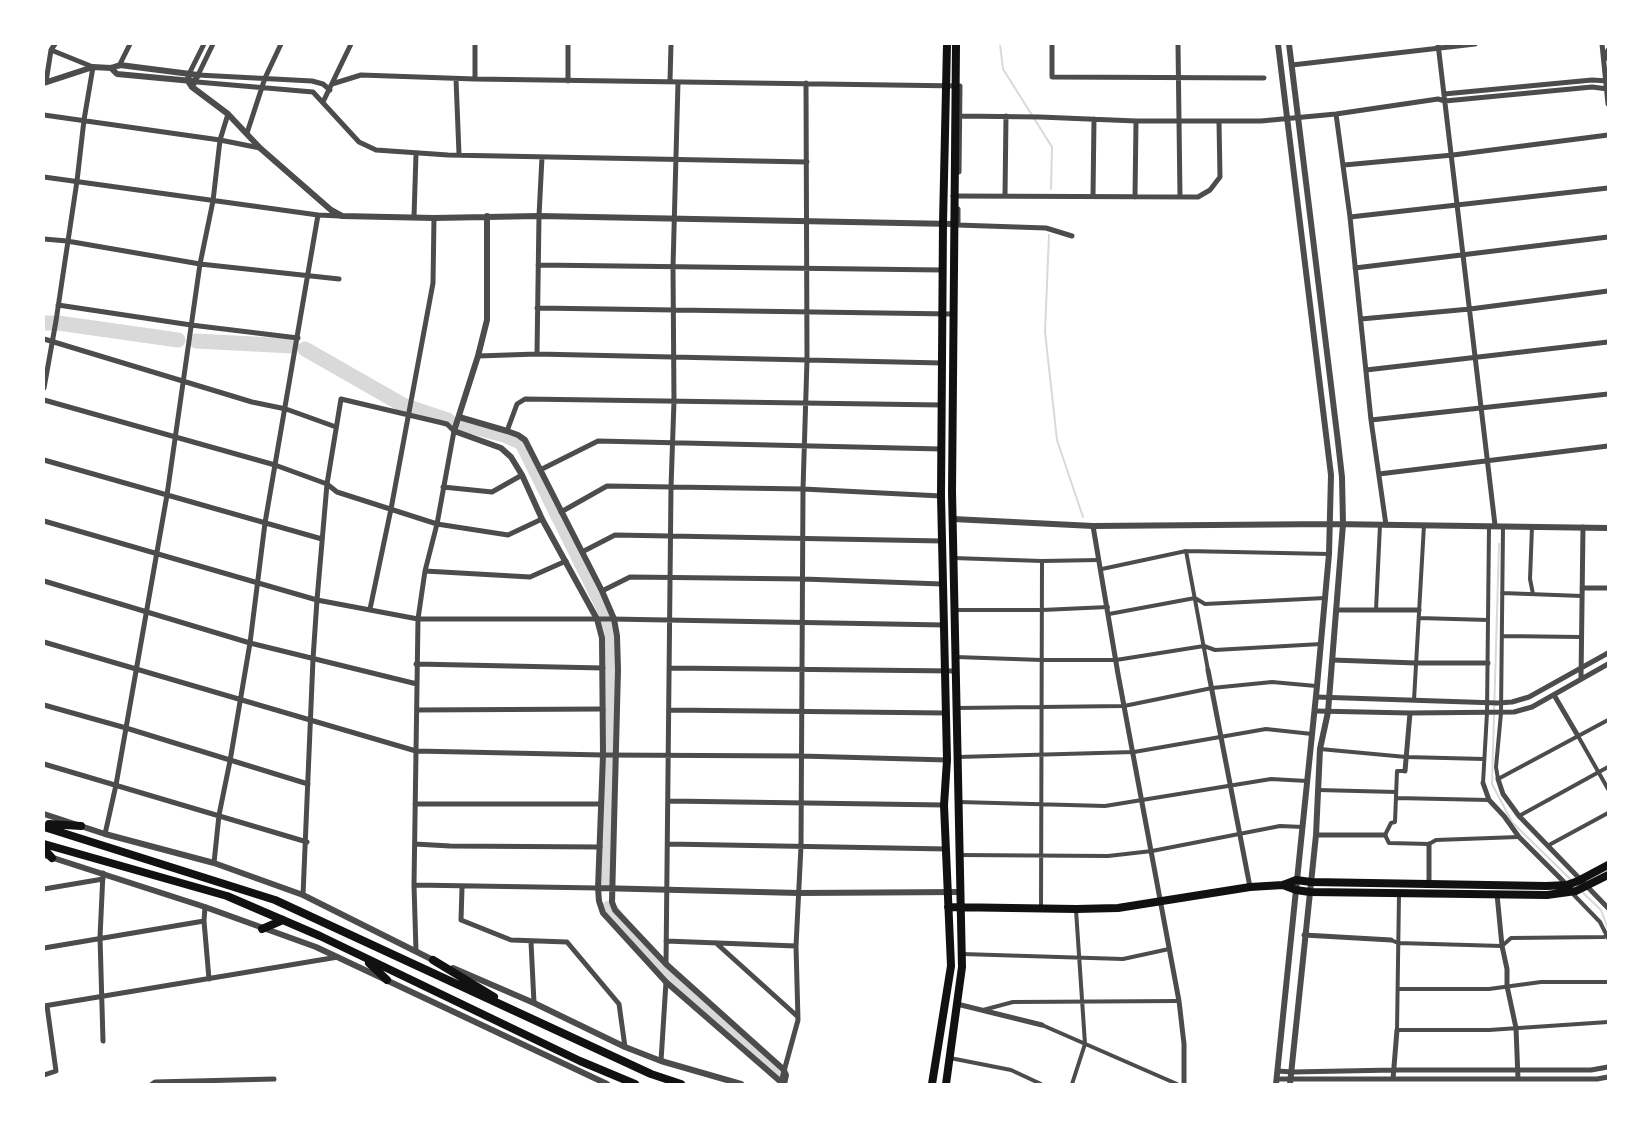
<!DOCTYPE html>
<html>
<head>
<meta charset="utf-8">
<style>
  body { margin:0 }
  #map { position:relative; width:1652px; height:1128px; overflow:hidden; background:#fff; font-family:"Exo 2",sans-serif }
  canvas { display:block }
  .frame { position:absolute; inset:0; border:45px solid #fff; pointer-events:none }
</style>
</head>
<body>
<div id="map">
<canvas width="1652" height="1128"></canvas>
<div class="frame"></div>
</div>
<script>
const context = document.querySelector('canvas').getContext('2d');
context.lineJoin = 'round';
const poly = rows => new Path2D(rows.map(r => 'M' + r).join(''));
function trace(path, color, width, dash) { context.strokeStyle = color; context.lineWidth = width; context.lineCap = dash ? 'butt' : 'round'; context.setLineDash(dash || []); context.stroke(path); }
trace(poly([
  [1000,44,1003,69,1052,147,1051,189],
  [1049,235,1045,332,1057,440,1083,517],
  [1499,544,1492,784,1512,822,1571,880],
  [1581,891,1601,910,1608,929]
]), '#d9d9d9', 2);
trace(poly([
  [44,323,58,323,178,340],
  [196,341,292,346],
  [305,349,403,405,448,420],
  [459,423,504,435,522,443,606,613,611,631,609,753],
  [605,882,609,763],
  [609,908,664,973,781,1073]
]), '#d9d9d9', 15);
trace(poly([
  [1503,527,1501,713,1496,767,1498,779,1608,720],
  [1532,527,1530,579,1533,594],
  [1186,551,1208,670],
  [953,558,1042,561,1099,560],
  [1102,569,1186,551,1329,554],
  [1502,593,1582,596],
  [954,610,1042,610,1108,607],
  [1376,610,1380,525],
  [1109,614,1195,598,1205,604,1325,598],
  [1419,618,1488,620],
  [1502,636,1581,637],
  [956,657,1042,660,1116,660,1204,646,1215,650,1321,644],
  [1414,700,1424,525],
  [957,708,1124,706,1212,688,1272,682,1316,686],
  [1578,736,1608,789],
  [1320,749,1406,757,1484,759],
  [958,757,1134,752,1266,729,1312,734],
  [1405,771,1397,771,1395,822,1391,823,1385,835,1389,843,1429,844,1436,840,1518,837],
  [1483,783,1487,713,1489,526],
  [1318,790,1396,792],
  [1396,798,1489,800],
  [959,802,1105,806,1271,779,1307,781],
  [1519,816,1608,767],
  [1549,845,1608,813],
  [959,855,1108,856,1152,851,1280,826,1303,827],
  [1572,893,1600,922,1608,938],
  [1399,894,1397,1030,1489,1030,1608,1022],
  [1041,909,1042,561],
  [1391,940,1398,943,1502,946,1511,938,1604,937,1608,935],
  [962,954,1123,959,1169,949],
  [1398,989,1489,989,1541,982,1608,982],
  [983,1010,1013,1002,1179,1001],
  [1042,1025,1177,1084],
  [950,1058,1011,1070,1041,1084],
  [1072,1084,1085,1044,1076,910]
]), '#4c4c4c', 4);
trace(poly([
  [213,44,198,75,312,81,323,84,330,90],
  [1052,44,1052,77,1264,78],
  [1178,44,1180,197],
  [1438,44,1495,525],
  [1602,44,1608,104],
  [1605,59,1608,50],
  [1292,65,1475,44],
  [119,66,130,44],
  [189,74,204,44],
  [456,79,459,154],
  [475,79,475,44],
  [568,81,568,44],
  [670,81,671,44],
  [46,82,51,50,55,44],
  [197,82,313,92,359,142,376,150,448,155,807,162],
  [332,84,361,75,475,79,960,86,959,172],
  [1444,94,1592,80,1608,81],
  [323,102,351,44],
  [1336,114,1350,217,1371,420,1386,525],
  [44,115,220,140,260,148],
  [959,116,1040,117,1136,121,1261,121,1336,114,1438,99,1445,101,1592,87,1608,89],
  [247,133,265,78,281,44],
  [1344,165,1453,155,1608,135],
  [44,177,318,215],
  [953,196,1198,197,1210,190,1220,177,1219,122],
  [1005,196,1006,116],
  [1093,196,1094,119],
  [1135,197,1136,121],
  [958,209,958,225],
  [414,217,416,154],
  [1350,217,1608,188],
  [957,225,1046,228,1072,236],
  [44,239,67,241,200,264,339,279],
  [538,265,942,270],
  [1355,268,1608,237],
  [58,305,191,325,298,338],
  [537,308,952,314],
  [1361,319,1470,309,1608,291],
  [44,339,252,402,286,409,336,427],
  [537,354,539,216,542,157],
  [478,356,537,354,942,363],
  [1366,370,1608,342],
  [44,388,56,321,77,181,84,120,93,67,51,50],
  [44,400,275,465,327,484,337,492,437,524,508,535,542,519],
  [1371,420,1608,394],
  [507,431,517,404,525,399,942,405],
  [44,460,322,539],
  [540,470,598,441,941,449],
  [1379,474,1608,446],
  [443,487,492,492,522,475],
  [561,512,607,486,803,489,941,496],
  [44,521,317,600,418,619,611,619,944,625],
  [1093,526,1118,674,1179,1001,1184,1044,1184,1084],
  [582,552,615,535,942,541],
  [425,571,530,577,566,561],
  [44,581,250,643,417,684],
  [1582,588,1607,588],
  [602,591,630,577,803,579,942,584],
  [370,609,391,509,433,283,434,218],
  [1336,610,1419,610],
  [44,642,416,751,603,755,801,756,947,760],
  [1332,660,1416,663,1488,663],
  [416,664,603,668],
  [670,668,955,671],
  [1208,670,1250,887],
  [1581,679,1583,527],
  [1554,695,1578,736],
  [1316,697,1498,703,1512,702,1529,697,1608,653],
  [44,705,126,728,308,784],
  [417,710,603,709],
  [669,710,946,713],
  [1315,711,1410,713,1514,712,1532,707,1608,664],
  [44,764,307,842],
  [1405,771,1410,713],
  [1498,779,1503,794,1519,816,1608,908],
  [1483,783,1489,800,1504,816,1519,837,1569,887],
  [669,801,944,805],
  [415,804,601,804],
  [105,834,116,785,167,495,200,264,213,201,220,140,228,114],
  [1316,835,1385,835],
  [415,844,450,846,600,847],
  [668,844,947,849],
  [214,863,219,815,230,761,250,643,265,523,318,215,340,216],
  [1429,884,1429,844],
  [414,885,598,888],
  [462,888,461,920,511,940,567,942,619,1004,625,1047],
  [44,889,103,879],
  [1497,894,1502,946,1507,969,1507,986,1516,1028,1518,1079],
  [303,895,313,659,317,600,327,484,341,399,447,424,454,431,437,524,425,571,418,619,414,885,416,951],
  [205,907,204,921,209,979],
  [1304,935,1391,940],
  [666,941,796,946],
  [531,942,534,1003],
  [716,943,797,1016],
  [44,948,204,921],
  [666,964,671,487,674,401,673,267,678,82],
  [957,1004,1042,1025],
  [44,1006,338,957],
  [103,1041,100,937,103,873],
  [661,1061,666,982],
  [1278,1071,1292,1072,1394,1070,1591,1070,1608,1067],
  [44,1075,56,1071,47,1006],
  [1277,1079,1597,1079,1608,1077],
  [1393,1079,1397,1030],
  [781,1082,798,1020,796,946,801,846,803,489,807,360,806,83],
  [152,1084,155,1082,274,1079]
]), '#4c4c4c', 5);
trace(poly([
  [1289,44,1338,442,1342,477,1343,524,1328,712,1320,749,1316,835,1290,1084],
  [111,68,117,74,192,81],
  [189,74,188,81,192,87,228,114,260,148,331,210,342,216,434,218,539,216,953,224],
  [44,83,93,67,111,68,120,65,198,75,192,87],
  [487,216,487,320,478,356,454,431,501,448,511,457,522,475,542,519,597,619,602,638,603,755,598,888,599,901,603,913,666,982,781,1082,780,1084],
  [459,417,507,431,518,435,525,440,602,591,614,619,617,636,618,670,612,902,615,910,666,964,783,1069,786,1075,784,1084],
  [953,519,1093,526,1331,524,1608,528],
  [44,814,105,834,214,863,303,895,435,961],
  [44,855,205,907,316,947,607,1084],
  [598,888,799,893,960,892],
  [453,968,534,1003,625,1047,661,1061,741,1084],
  [1276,1084,1317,686,1329,554,1331,475,1278,44]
]), '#4c4c4c', 6);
trace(poly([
  [1283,885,1296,890,1310,892,1547,895,1576,891,1608,875],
  [948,907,1076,909,1118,908,1250,887,1283,885,1296,880,1311,882,1546,886,1567,885,1578,881,1608,865],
  [932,1084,951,966,944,805,947,760,941,496,943,223,947,44],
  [946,1084,962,967,952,491,956,44]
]), '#111', 8);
trace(poly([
  [49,824,81,826],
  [44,827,275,900,651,1074,681,1084],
  [44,844,227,896,320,936,580,1061,635,1084],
  [44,849,52,858],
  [262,929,283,920],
  [433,960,494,997],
  [369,963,387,980]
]), '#111', 8);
</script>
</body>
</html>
